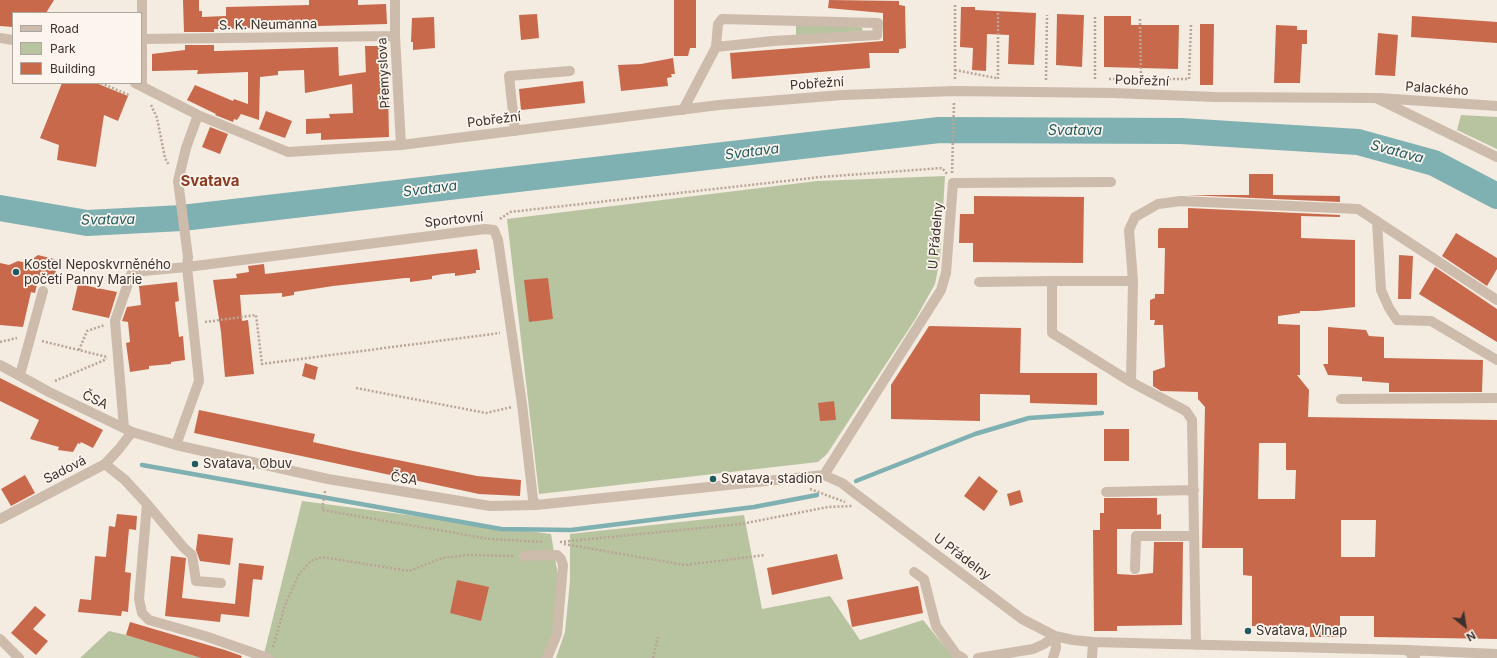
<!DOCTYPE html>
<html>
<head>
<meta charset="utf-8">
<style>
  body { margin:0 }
  #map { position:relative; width:1497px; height:658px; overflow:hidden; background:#f4ebe1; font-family:Inter,sans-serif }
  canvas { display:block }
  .legend { position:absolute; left:12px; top:12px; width:130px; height:72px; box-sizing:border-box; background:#fbf5ee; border:1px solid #aea6a0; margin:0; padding:5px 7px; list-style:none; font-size:12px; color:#3b302b }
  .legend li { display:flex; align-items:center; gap:8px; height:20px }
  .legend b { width:20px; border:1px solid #aea6a0 }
  .north { position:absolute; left:1445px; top:606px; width:40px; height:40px; -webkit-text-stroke:3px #fbf5ee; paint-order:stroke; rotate:150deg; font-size:11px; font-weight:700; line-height:16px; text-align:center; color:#3b302b }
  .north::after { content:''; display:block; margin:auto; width:14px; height:18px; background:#3b302b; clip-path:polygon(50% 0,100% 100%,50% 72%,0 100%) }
</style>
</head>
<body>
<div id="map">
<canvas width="1497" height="658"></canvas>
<ul class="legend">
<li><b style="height:5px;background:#cdbbac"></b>Road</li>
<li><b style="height:11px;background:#b8c4a0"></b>Park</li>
<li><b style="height:11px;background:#c8694b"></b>Building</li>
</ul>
<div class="north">N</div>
</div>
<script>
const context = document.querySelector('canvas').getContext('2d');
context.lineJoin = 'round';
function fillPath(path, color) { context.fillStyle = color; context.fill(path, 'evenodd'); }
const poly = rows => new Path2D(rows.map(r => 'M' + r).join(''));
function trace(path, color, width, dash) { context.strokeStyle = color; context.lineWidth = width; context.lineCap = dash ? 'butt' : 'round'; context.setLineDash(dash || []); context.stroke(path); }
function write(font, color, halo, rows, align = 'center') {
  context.font = font + ' Inter,sans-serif'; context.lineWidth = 3.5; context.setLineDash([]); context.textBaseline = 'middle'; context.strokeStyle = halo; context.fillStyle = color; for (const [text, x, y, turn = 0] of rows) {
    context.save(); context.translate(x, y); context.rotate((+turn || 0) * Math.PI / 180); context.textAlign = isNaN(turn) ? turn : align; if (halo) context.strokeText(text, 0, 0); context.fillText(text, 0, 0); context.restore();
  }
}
fillPath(poly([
  [796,25,859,26,863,29,862,31,796,36],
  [1461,115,1497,117,1497,149,1457,130],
  [945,176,940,259,935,284,916,318,827,454,818,462,539,494,507,219,817,181],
  [302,501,551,534,558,576,552,638,542,658,263,658],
  [744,515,762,609,830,596,860,640,923,620,954,658,556,658,565,632,570,581,570,534],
  [109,631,126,635,201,658,80,658]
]), '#b8c4a0');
trace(poly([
  [142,465,501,529,571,530,754,507,817,495],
  [856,481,975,434,1029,418,1102,413]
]), '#7fb0b2', 4.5);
trace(poly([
  [0,208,87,223,182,218,939,130,1181,131,1358,142,1434,163,1497,196]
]), '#7fb0b2', 26);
fillPath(poly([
  [0,0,54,0,46,13,13,13,13,27,0,26],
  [183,0,199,0,199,11,202,11,202,17,226,16,226,7,309,5,309,0,358,0,358,5,386,4,387,24,217,29,214,29,214,32,184,32],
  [674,0,696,0,696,48,690,48,688,56,674,56],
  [829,0,899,1,899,5,905,6,906,48,899,49,899,53,869,53,870,68,732,79,730,53,883,41,883,13,828,8],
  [961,7,975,7,975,10,1036,13,1034,65,1008,64,1009,35,987,34,986,71,972,70,973,48,960,47],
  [537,14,539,38,521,40,519,15],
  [1057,14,1084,15,1082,67,1056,65],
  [1104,16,1131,16,1131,25,1179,25,1178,69,1104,67],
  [1412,16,1497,22,1497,43,1411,37],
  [434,17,435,48,413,50,413,42,411,42,412,18],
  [1200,24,1214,24,1213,85,1200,85],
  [1276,25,1297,26,1297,30,1307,30,1307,44,1302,44,1300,83,1274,83],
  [1378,33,1398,35,1395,76,1375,75],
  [185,45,214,45,214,51,217,51,338,47,339,76,366,72,366,74,365,46,387,46,389,137,321,140,321,133,306,134,306,119,330,118,329,114,353,113,352,84,305,93,304,70,278,71,278,75,260,77,259,120,241,114,237,120,234,119,233,122,215,115,216,114,187,100,195,85,233,101,234,99,248,104,248,72,197,74,198,70,152,71,152,54,185,50],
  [673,58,675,74,671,74,672,77,667,78,668,86,621,91,618,65,641,64],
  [583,81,585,103,521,110,519,89],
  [62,83,96,83,128,96,118,121,104,115,96,167,57,160,59,145,40,138],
  [266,111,292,121,285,138,259,129],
  [210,127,228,134,220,154,202,147],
  [1249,174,1273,174,1273,195,1340,196,1340,202,1188,195,1249,195],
  [974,196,1084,197,1083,263,973,262,973,243,959,243,960,214,974,214],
  [1188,208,1340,215,1340,217,1301,216,1301,238,1355,240,1355,307,1317,311,1300,311,1300,313,1278,316,1278,324,1300,325,1300,375,1297,375,1309,390,1308,417,1497,420,1497,639,1374,637,1374,616,1340,616,1340,637,1310,637,1310,627,1252,626,1252,576,1243,575,1243,548,1202,548,1205,407,1198,399,1198,392,1161,391,1153,386,1153,371,1165,367,1163,325,1154,325,1155,320,1150,320,1150,300,1155,298,1155,294,1164,294,1165,248,1158,248,1158,230,1159,228,1188,228],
  [1259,443,1286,443,1286,470,1296,470,1295,499,1258,499],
  [1341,520,1376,520,1375,557,1341,557],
  [1456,233,1497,258,1497,269,1487,286,1442,256],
  [477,249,480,270,476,270,476,273,455,276,455,273,443,274,432,276,432,279,410,282,410,278,405,278,333,286,294,292,294,295,282,297,282,293,240,295,242,321,248,320,254,374,225,377,221,332,213,280,237,278,236,274,249,272,248,266,264,264,265,274],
  [38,255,58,260,54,280,39,276,35,293,31,292,23,327,0,325,0,263,9,265,18,261,27,263],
  [1399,255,1413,256,1411,299,1398,299],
  [1435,267,1497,309,1497,342,1419,294],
  [548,278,553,319,529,322,524,280],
  [177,282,179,301,175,302,179,337,183,336,185,360,171,362,171,364,149,366,149,369,130,372,126,343,130,342,128,322,122,321,127,307,141,305,139,286],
  [78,284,117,292,109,318,72,310],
  [929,326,1021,328,1020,373,1097,373,1097,405,1030,403,1030,395,980,394,980,421,891,419,891,385],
  [1328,327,1366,330,1369,336,1384,337,1384,358,1483,360,1482,392,1389,392,1389,383,1362,381,1362,377,1328,375,1323,364,1328,364],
  [305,363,318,367,315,380,302,376],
  [0,378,103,430,93,448,81,442,80,444,78,443,73,452,58,450,59,447,30,439,39,420,0,401],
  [834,401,836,420,820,421,818,403],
  [199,410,315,434,313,442,358,452,477,476,521,480,520,496,479,494,194,433],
  [1104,429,1129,429,1129,461,1104,461],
  [25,475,35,493,11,506,1,489],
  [979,476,998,491,984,511,964,496],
  [1020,490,1023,502,1010,506,1007,494],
  [1104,498,1157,498,1157,515,1161,514,1161,529,1117,529,1117,574,1135,575,1153,573,1154,542,1183,542,1182,625,1117,626,1117,631,1094,631,1093,530,1100,530,1100,513,1104,513],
  [117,514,137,516,136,530,129,529,125,572,131,573,128,612,122,611,121,616,78,612,80,599,91,600,95,556,106,557,109,526,115,527],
  [198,534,233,538,230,565,200,561,196,550],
  [837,554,843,579,772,595,767,568],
  [171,556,186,558,182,598,235,604,239,563,264,566,262,580,253,579,249,617,221,614,220,622,165,616],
  [457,580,489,587,481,621,450,613],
  [918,586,923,613,852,627,847,600],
  [35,606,46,615,33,629,48,641,36,655,11,633],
  [130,622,225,650,242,656,241,658,201,658,126,635]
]), '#c8694b');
trace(poly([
  [955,5,955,81],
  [1140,19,1141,79],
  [955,70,996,78],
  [998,79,998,12],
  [1095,79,1095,16],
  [1109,79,1189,79,1191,25],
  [1046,80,1047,15],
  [101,83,129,95],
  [151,105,157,118,165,158,169,165],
  [952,173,954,102],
  [500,219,510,212,821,177,942,168,947,174],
  [205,322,256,315,262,364,500,333],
  [42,341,107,357],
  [0,342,17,338],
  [79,350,87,331,105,325],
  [55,381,107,359],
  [356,388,486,413,512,407],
  [810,489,845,502],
  [325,491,322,510,490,539,543,542],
  [560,542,741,524,828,507,852,506],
  [564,544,685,565,765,555],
  [273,647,285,605,299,574,311,561,322,557,409,571,442,558,467,555,514,556],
  [653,658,658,637]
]), '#b9a596', 2.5, [2, 2]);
trace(poly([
  [142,0,142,86],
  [395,0,395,36,401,145],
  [0,38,13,40],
  [141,39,395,36],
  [135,83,198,115,288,152,401,145,719,105,842,95,955,91,1113,93,1215,97,1376,98,1497,157],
  [1379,98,1497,106],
  [683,110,716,47,718,24,722,19,878,23,877,35,773,41,716,47],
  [515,131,509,76,570,71],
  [1377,221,1381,290,1389,308,1397,320,1431,321,1497,360],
  [1133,281,1129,230,1135,217,1158,204,1181,201,1358,209,1497,300],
  [979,282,1052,281],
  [0,365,49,392,132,432,176,445,328,479,490,506,536,505,824,475,842,483,852,491,1022,619,1055,636,1073,640,1093,642,1407,650,1415,658],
  [20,375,43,291],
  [1131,382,1133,281,1052,281,1052,333,1131,382,1186,411,1192,420,1196,645],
  [1341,399,1497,398],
  [124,428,115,321,132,272,187,267,485,229,494,230,498,240,522,404,533,499,536,505],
  [176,445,199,381,187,267,188,257,178,181,186,148,198,115],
  [105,464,125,480,147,504,139,599,142,613,149,620,205,636,268,658],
  [824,475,941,290,946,273,953,183,1111,182],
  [1106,492,1194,490],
  [147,504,184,548,192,555,196,581,221,583],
  [0,519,105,464,119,449,132,432],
  [524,556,557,555,561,559,563,565,557,634,547,658],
  [1135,569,1136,536,1194,536],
  [914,572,924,579,936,626,956,654,963,658],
  [0,639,19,658],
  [1407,650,1497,654],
  [978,658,1033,649,1044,644,1055,636],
  [1053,658,1056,648,1055,636],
  [1092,658,1093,642]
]), '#cdbbac', 10);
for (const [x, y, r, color] of [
  [16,272,4,"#1f5a5e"],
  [195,464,4,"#1f5a5e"],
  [713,479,4,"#1f5a5e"],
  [1248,631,4,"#1f5a5e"]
]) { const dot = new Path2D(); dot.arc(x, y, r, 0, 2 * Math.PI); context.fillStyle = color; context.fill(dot); trace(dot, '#fbf5ee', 1.5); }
write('13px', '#3b302b', '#fbf5ee', [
  ["S. K. Neumanna",268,25,-1],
  ["Přemyslova",384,73,-93],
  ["Pobřežní",1142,81,2],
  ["Pobřežní",817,84,-4],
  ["Palackého",1437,89,4],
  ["Pobřežní",494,120,-7],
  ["Sportovní",454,220,-6],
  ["U Přádelny",936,236,-85],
  ["ČSA",95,400,25],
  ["Sadová",65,470,-27],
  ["ČSA",404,479,10],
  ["U Přádelny",962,557,37]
]);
write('13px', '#3b302b', '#fbf5ee', [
  ["Kostel Neposkvrněného",24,265],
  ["početí Panny Marie",24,280],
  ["Svatava, Obuv",203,464],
  ["Svatava, stadion",721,479],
  ["Svatava, Vlnap",1256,631]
], 'left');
write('italic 14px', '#1f5a5e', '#fbf5ee', [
  ["Svatava",1075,131],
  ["Svatava",752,152,-7],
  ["Svatava",1397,152,15],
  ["Svatava",430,189,-7],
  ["Svatava",108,220,-1]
]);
write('bold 15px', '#8c3b22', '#fbf5ee', [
  ["Svatava",210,181]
]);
</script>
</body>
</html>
